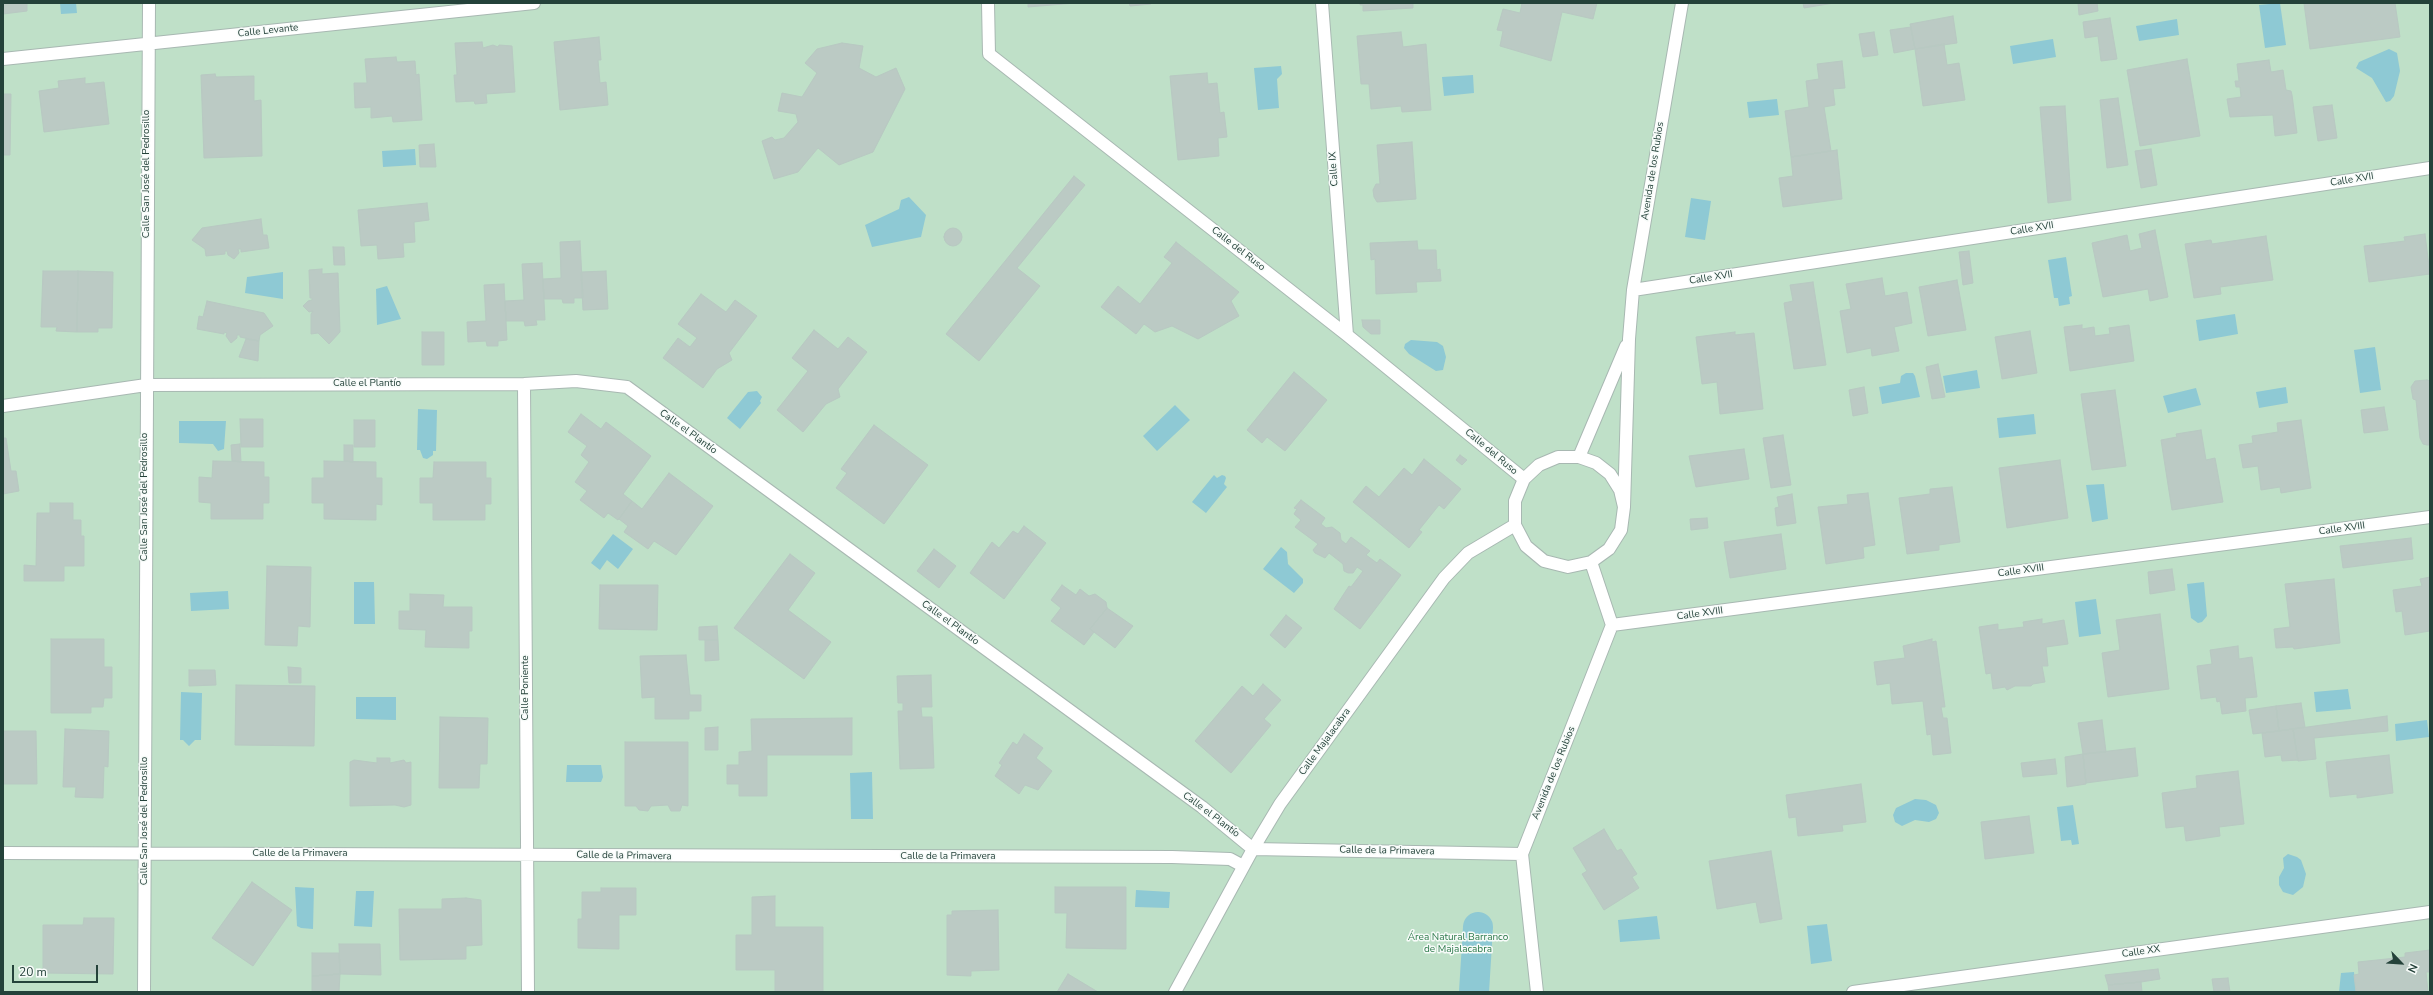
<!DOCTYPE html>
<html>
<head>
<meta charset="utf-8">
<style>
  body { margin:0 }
  #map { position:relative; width:2433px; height:995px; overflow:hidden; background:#e6efeb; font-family:"Nunito Sans",sans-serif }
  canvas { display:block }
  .frame { position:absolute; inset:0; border:4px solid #24423a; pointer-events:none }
  .north { position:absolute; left:2381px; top:943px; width:40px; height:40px; -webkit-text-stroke:3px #f7fbf9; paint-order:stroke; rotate:115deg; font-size:11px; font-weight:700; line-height:16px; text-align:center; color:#24423a }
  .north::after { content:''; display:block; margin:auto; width:14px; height:18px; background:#24423a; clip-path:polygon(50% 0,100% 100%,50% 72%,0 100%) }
  .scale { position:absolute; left:12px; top:965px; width:86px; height:18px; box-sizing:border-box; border:2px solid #24423a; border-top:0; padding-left:5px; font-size:12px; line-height:14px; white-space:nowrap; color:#24423a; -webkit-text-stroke:3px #f7fbf9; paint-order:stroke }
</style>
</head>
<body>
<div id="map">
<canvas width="2433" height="995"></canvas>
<div class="frame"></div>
<div class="north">N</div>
<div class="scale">20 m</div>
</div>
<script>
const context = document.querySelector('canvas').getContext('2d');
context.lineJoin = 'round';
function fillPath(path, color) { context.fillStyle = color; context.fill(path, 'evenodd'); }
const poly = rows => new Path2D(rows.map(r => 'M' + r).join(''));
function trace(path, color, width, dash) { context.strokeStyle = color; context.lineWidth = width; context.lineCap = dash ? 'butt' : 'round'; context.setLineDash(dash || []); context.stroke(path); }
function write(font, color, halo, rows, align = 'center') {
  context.font = font + ' "Nunito Sans",sans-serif'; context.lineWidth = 3; context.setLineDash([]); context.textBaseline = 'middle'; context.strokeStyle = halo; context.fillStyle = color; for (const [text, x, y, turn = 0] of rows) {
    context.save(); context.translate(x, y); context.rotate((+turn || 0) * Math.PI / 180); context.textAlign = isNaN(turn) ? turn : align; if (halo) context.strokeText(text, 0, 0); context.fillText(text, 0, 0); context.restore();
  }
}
fillPath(poly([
  [3,3,2430,3,2430,992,3,992]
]), '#bfe0c8');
fillPath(poly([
  [60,3,76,3,77,13,61,14],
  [2280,3,2286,45,2265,48,2259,5],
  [2177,19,2179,35,2139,41,2136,26],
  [2053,39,2056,57,2013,64,2010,46],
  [2389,49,2397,53,2400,71,2394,96,2390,101,2386,102,2372,78,2356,68,2359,62],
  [1281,66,1282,74,1277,79,1279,108,1258,110,1254,68],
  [1473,75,1474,93,1444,96,1442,77],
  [1777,99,1779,115,1749,118,1747,102],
  [415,149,416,165,383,167,382,151],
  [909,197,926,215,921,237,872,247,865,225,899,209,901,200],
  [1691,198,1711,201,1705,240,1685,237],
  [2066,257,2072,296,2069,297,2070,304,2059,306,2058,298,2054,298,2048,260],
  [283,272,283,299,245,293,247,277],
  [387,286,401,319,377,325,376,289],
  [2235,314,2238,334,2199,341,2196,320],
  [1411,340,1437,342,1443,346,1446,357,1443,370,1436,371,1409,354,1404,348,1405,344],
  [2375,347,2381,390,2360,393,2354,350],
  [1977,370,1980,388,1946,393,1943,376],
  [1906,373,1913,373,1915,376,1920,397,1882,404,1879,387,1900,383,1901,376],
  [2286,387,2288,403,2259,408,2256,392],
  [2196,388,2201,405,2168,413,2163,396],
  [757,391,762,397,760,401,761,403,740,429,727,418,748,392],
  [1175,405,1190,420,1157,451,1143,436],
  [418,409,437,410,436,451,433,451,433,455,427,459,423,458,420,450,417,450],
  [2034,414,2036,434,1999,438,1997,418],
  [179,421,226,421,224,449,218,451,213,444,179,443],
  [1214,475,1217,478,1222,475,1225,476,1226,478,1224,484,1227,487,1206,513,1192,502],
  [2104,484,2108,519,2092,522,2086,485],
  [613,534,633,549,618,569,607,560,600,570,591,563],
  [1281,547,1287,552,1288,564,1303,579,1303,583,1294,593,1263,569],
  [354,582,374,582,375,624,354,624],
  [2204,582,2207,616,2202,622,2198,623,2191,618,2187,584],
  [228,591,229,609,191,611,190,593],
  [2096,599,2101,634,2079,637,2075,602],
  [2348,689,2351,709,2316,712,2314,692],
  [181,692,202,693,201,740,195,740,189,746,183,740,180,740],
  [356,697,396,697,396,720,356,719],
  [2427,720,2429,737,2396,741,2395,724],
  [567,765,601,765,603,777,601,782,566,782],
  [872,772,873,819,851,819,850,773],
  [1915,799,1926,800,1936,805,1939,813,1936,819,1929,822,1915,820,1902,826,1895,822,1893,815,1896,808],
  [2073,805,2079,844,2072,845,2071,840,2061,841,2057,807],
  [2288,854,2297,857,2301,860,2306,874,2303,887,2293,895,2283,892,2279,885,2279,877,2284,868,2283,858],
  [295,887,314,888,313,929,301,928,297,926],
  [1136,890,1170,892,1169,908,1135,907],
  [356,891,374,891,372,927,354,926],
  [1657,916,1660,939,1620,942,1618,920],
  [1827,924,1832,961,1811,964,1807,926],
  [2354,972,2356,992,2339,992,2341,973]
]), '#8ec9d4');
trace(poly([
  [1474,992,1478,927]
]), '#8ec9d4', 30);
const building = poly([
  [3,3,27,3,27,11,3,14,3,3],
  [1028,3,1075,3,1028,7,1028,3],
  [1129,3,1151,3,1151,4,1130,6,1129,3],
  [1360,3,1413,3,1413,8,1363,11,1363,5,1360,5,1360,3],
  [1522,3,1597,3,1593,19,1562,12,1551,61,1500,46,1503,31,1497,30,1503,9,1520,13,1522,3],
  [1803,3,1834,3,1804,8,1803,3],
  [2078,3,2097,3,2098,11,2079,15,2078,3],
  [2304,3,2395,3,2400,37,2310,49,2304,3],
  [1953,16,1957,43,1915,49,1910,24,1953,16],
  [2110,18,2117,59,2101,61,2098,36,2085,38,2083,22,2110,18],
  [1911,27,1915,49,1894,53,1890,30,1911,27],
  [1401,32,1403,47,1426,44,1431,110,1402,112,1401,106,1371,109,1369,84,1361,84,1357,36,1401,32],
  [1874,32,1878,55,1863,57,1859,34,1874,32],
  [599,37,601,60,598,60,600,83,606,82,608,105,560,110,554,42,599,37],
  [482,42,483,48,493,45,498,47,499,45,512,46,515,92,486,94,487,103,475,104,474,101,456,102,454,75,457,75,455,43,482,42],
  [842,43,863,46,859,68,876,77,896,68,905,89,873,152,839,165,818,148,798,172,774,179,762,141,772,137,775,140,784,138,798,122,796,114,778,111,782,93,802,97,817,73,805,63,817,49,842,43],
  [1944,44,1947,65,1959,63,1965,100,1923,106,1915,49,1944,44],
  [396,57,397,62,415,61,416,75,419,74,422,120,393,122,392,116,371,118,371,107,355,108,354,83,367,83,365,59,396,57],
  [2187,59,2200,136,2140,146,2127,70,2187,59],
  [2269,60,2271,72,2283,70,2286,90,2291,91,2292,95,2297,133,2275,136,2273,115,2230,117,2227,99,2241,97,2240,87,2236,87,2235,81,2239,81,2237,64,2269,60],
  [1842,61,1845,88,1833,89,1835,105,1824,107,1831,151,1791,157,1785,111,1809,107,1806,81,1819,79,1817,64,1842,61],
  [1207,73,1208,84,1217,83,1220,113,1224,112,1227,137,1218,138,1219,156,1178,160,1170,76,1207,73],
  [215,74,216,77,254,76,254,101,261,100,262,156,204,158,201,75,215,74],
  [85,78,85,84,104,82,109,124,44,132,39,91,59,88,58,81,85,78],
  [3,94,11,94,10,155,3,155,3,94],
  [2118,98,2128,165,2107,168,2100,100,2118,98],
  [2332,105,2337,138,2318,141,2313,107,2332,105],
  [2065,106,2071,200,2048,203,2040,107,2065,106],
  [1412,142,1416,199,1377,202,1374,197,1373,190,1376,184,1380,184,1377,145,1412,142],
  [434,144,436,167,420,167,419,145,434,144],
  [2151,149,2157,185,2141,188,2135,151,2151,149],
  [1837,150,1842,199,1783,207,1779,178,1793,176,1791,157,1837,150],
  [1074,176,1085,185,1017,268,1040,286,979,361,946,334,1074,176],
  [427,203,429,220,414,222,415,242,403,243,404,257,378,259,377,245,361,246,358,210,427,203],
  [261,219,263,235,267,235,269,248,241,252,241,249,238,249,239,253,234,259,228,255,227,251,225,251,225,254,206,256,205,249,192,240,202,228,261,219],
  '944 237a9 9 0 1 1 18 0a9 9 0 1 1-18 0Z',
  [2155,230,2168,297,2150,301,2148,289,2103,297,2092,243,2127,235,2130,251,2142,248,2139,234,2155,230],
  [2425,234,2430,274,2369,282,2364,246,2405,241,2404,237,2425,234],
  [2266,236,2273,280,2220,287,2221,294,2194,298,2185,244,2211,240,2212,244,2266,236],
  [580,241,583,298,574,298,574,303,563,303,562,299,544,299,543,279,561,278,560,242,580,241],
  [1417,241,1418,250,1436,250,1437,270,1440,269,1441,281,1416,282,1417,292,1376,294,1375,259,1371,260,1370,243,1417,241],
  [1176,242,1239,292,1231,301,1239,316,1198,339,1172,326,1155,332,1144,324,1136,334,1101,307,1118,286,1140,304,1172,263,1164,257,1176,242],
  [333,247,344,247,345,265,334,265,333,247],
  [1969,251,1973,283,1963,285,1959,252,1969,251],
  [542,263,545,320,536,320,537,325,525,326,524,321,506,321,505,301,524,300,522,264,542,263],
  [322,269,322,274,338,273,340,332,329,344,318,333,311,334,311,314,313,311,309,312,303,306,308,301,312,300,312,298,310,298,309,270,322,269],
  [43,271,78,271,77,332,56,331,57,327,41,327,43,271],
  [78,271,113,272,112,328,98,328,98,332,77,332,78,271],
  [606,271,608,309,583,310,581,272,606,271],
  [1882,278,1885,296,1907,292,1912,323,1894,327,1899,351,1872,356,1871,348,1847,353,1840,311,1851,309,1846,284,1882,278],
  [1957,280,1966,330,1928,336,1919,287,1957,280],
  [1813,282,1826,365,1794,369,1784,303,1793,301,1790,285,1813,282],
  [504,284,507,340,498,341,498,346,487,346,486,341,468,342,467,322,486,321,484,285,504,284],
  [701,294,726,312,735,300,757,316,729,353,732,360,717,369,703,388,663,358,678,338,690,347,697,338,678,324,701,294],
  [207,301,264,313,273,326,260,335,259,341,240,337,240,335,237,335,237,338,231,343,226,336,227,333,224,332,224,334,197,329,199,316,203,317,207,301],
  [1362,320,1380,320,1380,334,1371,334,1363,327,1362,320],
  [2082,325,2082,329,2094,327,2095,336,2110,334,2109,328,2129,325,2134,361,2070,371,2064,327,2082,325],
  [814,330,838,349,848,337,867,352,838,389,840,397,826,404,803,432,777,410,808,371,792,358,814,330],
  [2030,331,2037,373,2002,379,1995,337,2030,331],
  [422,332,444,332,444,365,422,365,422,332],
  [1735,332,1735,335,1754,333,1763,409,1720,414,1717,382,1702,384,1696,337,1735,332],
  [246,339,259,341,258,361,239,357,246,339],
  [1938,364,1945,397,1932,399,1926,367,1938,364],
  [1294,372,1327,400,1285,451,1267,437,1262,443,1247,430,1294,372],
  [2427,380,2430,381,2430,445,2427,445,2423,444,2420,438,2416,400,2413,399,2411,387,2415,381,2427,380],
  [1864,387,1868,413,1853,416,1849,390,1864,387],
  [2115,390,2126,466,2092,470,2081,394,2115,390],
  [2384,407,2388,430,2364,433,2361,410,2384,407],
  [581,414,601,429,606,422,651,456,623,494,632,501,618,520,608,513,604,518,580,500,587,491,575,482,589,462,581,455,587,446,568,432,581,414],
  [240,419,263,419,263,447,241,447,240,419],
  [354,420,375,420,375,447,354,447,354,420],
  [2301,420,2311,488,2281,493,2280,487,2261,490,2258,466,2243,468,2239,445,2253,443,2252,436,2278,432,2277,423,2301,420],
  [874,425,928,465,884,524,836,488,847,473,841,469,874,425],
  [2201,430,2206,460,2215,458,2223,502,2172,510,2161,440,2177,437,2176,434,2201,430],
  [1783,435,1791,485,1771,488,1763,438,1783,435],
  [3,438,6,438,11,471,16,471,19,491,3,494,3,438],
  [240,444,241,462,232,461,231,445,240,444],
  [344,445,353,445,353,462,344,461,344,445],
  [1744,449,1749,479,1696,487,1689,456,1744,449],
  [1460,455,1467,460,1462,465,1456,460,1460,455],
  [1424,459,1461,489,1444,509,1439,505,1419,530,1422,532,1409,548,1353,502,1366,486,1379,497,1404,468,1412,475,1424,459],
  [2060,460,2068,518,2007,528,1999,468,2060,460],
  [213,461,264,462,264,477,269,477,269,503,263,503,263,519,211,519,211,503,199,502,199,477,212,478,213,461],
  [324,461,376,462,376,478,382,478,382,505,376,504,376,520,324,519,324,503,312,503,312,478,324,478,324,461],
  [434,462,486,462,486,478,491,478,491,504,485,504,485,520,433,520,433,503,420,503,420,478,433,478,434,462],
  [669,473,713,506,676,555,654,541,648,549,624,532,628,526,619,519,632,501,642,509,669,473],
  [1952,487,1960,542,1939,545,1939,550,1907,554,1899,498,1930,494,1930,489,1952,487],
  [1868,493,1875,545,1863,547,1864,558,1826,564,1818,507,1848,504,1847,495,1868,493],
  [1792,494,1796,523,1777,526,1775,508,1779,507,1777,497,1792,494],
  [1301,500,1325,518,1321,524,1326,528,1332,527,1340,533,1341,540,1346,544,1351,537,1370,551,1366,555,1377,563,1380,559,1401,575,1360,629,1334,609,1349,586,1351,587,1363,571,1357,567,1353,573,1348,573,1344,571,1343,564,1329,553,1325,558,1315,553,1313,550,1318,544,1295,527,1301,520,1294,514,1297,509,1294,508,1301,500],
  [50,503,73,503,73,520,81,520,81,536,84,536,84,566,64,566,64,581,24,581,24,565,36,566,37,513,50,513,50,503],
  [1707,518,1708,528,1691,530,1690,519,1707,518],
  [1024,526,1046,543,1004,599,970,573,992,542,999,548,1013,531,1018,534,1024,526],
  [1781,534,1786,569,1730,578,1724,542,1781,534],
  [2411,538,2413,559,2343,568,2340,546,2411,538],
  [934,549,956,566,939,588,917,571,934,549],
  [790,554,815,573,788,610,831,642,804,679,734,628,790,554],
  [267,566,311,567,310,627,298,626,297,646,265,645,267,566],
  [2172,569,2175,590,2150,594,2148,572,2172,569],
  [2430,577,2430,631,2405,635,2402,611,2396,612,2393,590,2422,586,2420,579,2430,577],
  [2334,579,2340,643,2294,649,2293,647,2276,648,2274,629,2290,627,2285,584,2334,579],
  [600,585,658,585,657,630,599,629,600,585],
  [1062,585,1076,595,1080,589,1089,596,1095,594,1106,602,1107,608,1090,629,1094,632,1084,645,1051,621,1061,608,1051,600,1062,585],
  [410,594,444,595,443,607,472,607,472,631,469,631,469,648,425,647,426,630,399,629,399,611,410,611,410,594],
  [1107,608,1133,626,1115,648,1090,629,1107,608],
  [2160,614,2169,689,2108,697,2102,653,2120,650,2116,620,2160,614],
  [1286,615,1302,628,1285,648,1270,635,1286,615],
  [2042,619,2042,624,2064,620,2068,644,2046,647,2048,666,2042,666,2045,682,2033,684,2031,686,2015,686,2007,690,2005,687,1993,689,1991,673,1986,674,1979,627,1998,624,1998,630,2024,627,2023,622,2042,619],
  [717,626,718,640,699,640,699,627,717,626],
  [51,639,104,639,104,667,112,667,112,698,104,698,103,707,91,707,91,713,51,713,51,639],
  [1932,639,1932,642,1936,641,1945,707,1941,707,1943,718,1947,718,1951,753,1933,755,1931,734,1927,735,1923,701,1892,704,1890,683,1877,685,1874,662,1905,658,1903,646,1932,639],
  [705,640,718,640,719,660,705,661,705,640],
  [2238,646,2239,659,2252,657,2257,697,2245,698,2246,711,2222,714,2220,701,2217,702,2216,697,2201,699,2197,666,2212,664,2210,650,2238,646],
  [686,655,690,695,701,695,701,711,689,711,689,719,655,719,655,697,642,698,640,656,686,655],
  [288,667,301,668,301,683,289,683,288,667],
  [189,670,215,670,216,685,189,686,189,670],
  [931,675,932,707,921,707,922,717,932,717,934,768,900,769,898,711,903,711,903,703,898,703,897,676,931,675],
  [1263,684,1281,700,1264,719,1271,725,1231,773,1195,741,1242,686,1253,696,1263,684],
  [236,685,315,686,314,746,235,745,236,685],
  [2301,703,2305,727,2279,731,2276,706,2301,703],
  [2276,706,2279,731,2253,734,2249,710,2276,706],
  [2387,716,2388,731,2314,738,2316,759,2298,761,2293,729,2387,716],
  [440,717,488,718,487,764,480,764,479,788,439,788,440,717],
  [852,718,852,755,767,755,767,796,739,796,739,784,727,784,727,765,739,765,739,752,752,751,751,719,852,718],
  [2102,720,2106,752,2083,754,2078,723,2102,720],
  [718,727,718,750,705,750,705,728,718,727],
  [65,729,109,731,108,767,104,766,103,798,75,797,76,787,63,787,65,729],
  [2293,729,2298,760,2282,761,2281,755,2265,757,2262,733,2293,729],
  [3,731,36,731,37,784,3,784,3,731],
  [1024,734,1043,748,1036,758,1052,771,1038,790,1025,785,1019,794,995,776,1002,765,999,763,1013,742,1017,745,1024,734],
  [625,742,688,742,688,806,682,805,680,811,671,811,668,805,651,806,648,811,639,810,636,806,625,806,625,742],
  [2135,748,2138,776,2086,783,2083,754,2135,748],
  [2083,754,2086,784,2067,787,2065,757,2083,754],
  [2389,755,2393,793,2357,798,2357,794,2330,797,2326,762,2389,755],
  [377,758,390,758,390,763,404,760,406,763,411,762,411,805,404,807,395,805,350,806,350,762,354,760,377,763,377,758],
  [2055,759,2057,774,2023,777,2021,763,2055,759],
  [2238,771,2244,824,2219,827,2220,836,2186,841,2184,826,2166,828,2162,793,2197,788,2196,776,2238,771],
  [1861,784,1866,822,1842,825,1843,831,1798,836,1796,817,1789,818,1786,795,1861,784],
  [2029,816,2034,853,1985,859,1981,822,2029,816],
  [1604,829,1617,851,1621,849,1637,874,1632,877,1639,888,1604,910,1582,874,1587,871,1573,848,1604,829],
  [1771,851,1782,919,1760,923,1756,902,1717,909,1709,861,1771,851],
  [252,882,292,910,253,966,212,938,252,882],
  [1055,887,1126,887,1126,949,1066,948,1067,913,1055,913,1055,887],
  [601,888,636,888,636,915,619,915,619,949,578,948,578,919,582,919,582,892,601,892,601,888],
  [775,896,775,927,823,927,823,992,775,992,775,970,736,970,736,935,752,935,752,897,775,896],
  [466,898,481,900,482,945,466,946,466,959,400,960,399,909,442,909,442,899,466,898],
  [998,910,999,970,971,971,971,976,947,975,947,915,952,915,952,911,998,910],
  [84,918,114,918,113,974,43,973,43,925,83,925,84,918],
  [339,944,380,944,381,975,340,974,339,944],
  [2430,950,2430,972,2426,972,2428,992,2356,992,2354,975,2359,974,2358,962,2405,957,2405,953,2430,950],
  [312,953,339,953,340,974,312,976,312,953],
  [2158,969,2160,979,2141,982,2108,985,2105,975,2158,969],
  [340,974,339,992,312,992,312,976,340,974],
  [1068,974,1098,992,1057,992,1068,974],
  [2228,978,2230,992,2214,992,2212,979,2228,978],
  [2141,982,2142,992,2109,992,2108,985,2141,982]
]);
fillPath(building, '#bbcac4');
trace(building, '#b8c9c2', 1);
const minor = poly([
  [988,3,989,54,1347,335,1524,479],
  [1322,3,1347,335],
  [3,59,534,3],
  [1633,290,2430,168],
  [524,384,528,992],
  [3,406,146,385,524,384,576,381,627,387,1202,807,1253,849,1522,854],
  [1579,457,1626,346],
  [1624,507,1620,490,1610,474,1596,463,1579,457,1558,457,1539,465,1524,479,1515,501,1515,525,1526,546,1544,561,1568,567,1591,562,1609,549,1621,530,1624,507,1629,339,1633,290,1682,3],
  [1612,625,2430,517],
  [3,853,1172,857,1230,859,1243,866],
  [144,992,149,3],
  [1175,992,1253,849,1280,804,1444,578,1468,553,1515,525],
  [1537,992,1522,854,1612,625,1591,562],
  [1853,992,2430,912]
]);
trace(minor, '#a8b8b2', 14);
trace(minor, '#fff', 12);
write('10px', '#24423a', '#f7fbf9', [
  ["Calle Levante",268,31,-6],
  ["Calle IX",1334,169,-94],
  ["Avenida de los Rubios",1653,171,-81],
  ["Calle San José del Pedrosillo",147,174,-90],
  ["Calle XVII",2352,180,-9],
  ["Calle XVII",2032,229,-9],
  ["Calle del Ruso",1238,249,38],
  ["Calle XVII",1711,278,-9],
  ["Calle el Plantío",367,384],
  ["Calle el Plantío",688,432,36],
  ["Calle del Ruso",1491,452,40],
  ["Calle San José del Pedrosillo",145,497,-90],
  ["Calle XVIII",2342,529,-8],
  ["Calle XVIII",2021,571,-8],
  ["Calle XVIII",1700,614,-8],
  ["Calle el Plantío",950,623,36],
  ["Calle Poniente",526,688,-90],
  ["Calle Majalacabra",1325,742,-54],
  ["Avenida de los Rubios",1554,773,-68],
  ["Calle el Plantío",1211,815,37],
  ["Calle San José del Pedrosillo",145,821,-90],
  ["Calle de la Primavera",1387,851,1],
  ["Calle de la Primavera",300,854],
  ["Calle de la Primavera",624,856,1],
  ["Calle de la Primavera",948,857],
  ["Calle XX",2141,952,-8]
]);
write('10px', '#2d7a4b', '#f7fbf9', [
  ["Área Natural Barranco",1458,938],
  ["de Majalacabra",1458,950]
]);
</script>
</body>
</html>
